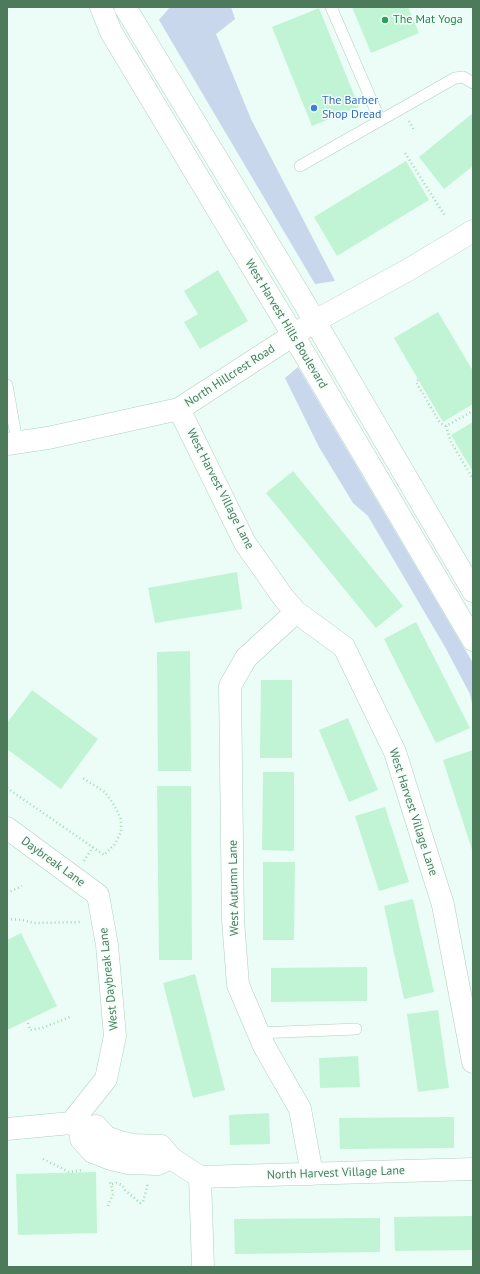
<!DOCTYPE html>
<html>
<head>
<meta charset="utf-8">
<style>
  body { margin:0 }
  #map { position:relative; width:480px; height:1274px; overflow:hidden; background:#ebfdf6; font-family:"PT Sans",sans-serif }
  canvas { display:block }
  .frame { position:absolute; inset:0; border:8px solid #4c7a5b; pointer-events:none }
</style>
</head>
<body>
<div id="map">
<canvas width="480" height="1274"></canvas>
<div class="frame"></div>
</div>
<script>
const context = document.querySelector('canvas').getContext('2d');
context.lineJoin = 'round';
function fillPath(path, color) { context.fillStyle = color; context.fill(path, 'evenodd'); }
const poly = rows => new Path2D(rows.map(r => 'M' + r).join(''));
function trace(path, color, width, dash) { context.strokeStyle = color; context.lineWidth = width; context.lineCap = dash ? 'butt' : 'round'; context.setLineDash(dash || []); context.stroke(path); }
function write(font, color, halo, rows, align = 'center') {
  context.font = font + ' "PT Sans",sans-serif'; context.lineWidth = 3; context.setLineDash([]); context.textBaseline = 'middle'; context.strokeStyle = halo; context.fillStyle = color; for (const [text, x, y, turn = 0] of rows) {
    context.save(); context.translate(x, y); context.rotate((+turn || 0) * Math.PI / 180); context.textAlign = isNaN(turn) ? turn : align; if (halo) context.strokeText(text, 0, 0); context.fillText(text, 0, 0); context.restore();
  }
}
fillPath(poly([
  [170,7,231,7,235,19,216,34,251,119,335,281,315,284,159,20],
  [298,367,473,663,473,708,470,694,445,647,368,516,353,503,319,447,285,378]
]), '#c8d7ec');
fillPath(poly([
  [352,7,408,7,419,33,371,53],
  [319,8,359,107,312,126,272,27],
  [473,113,473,166,444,189,419,157],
  [406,161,429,200,337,256,314,217],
  [218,270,248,321,200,349,184,322,198,314,184,291],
  [438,312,473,371,473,404,443,422,394,338],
  [473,422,473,472,451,435],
  [293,471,403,606,376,628,266,493],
  [237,572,242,609,155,623,148,588],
  [416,622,470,728,436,743,384,639],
  [190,651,191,771,158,771,157,652],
  [261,680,292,680,292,758,260,758],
  [32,690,98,739,61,789,7,749,7,723],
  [348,718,378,790,349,802,319,730],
  [473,750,473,853,443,760],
  [263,772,294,772,294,851,262,850],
  [157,786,191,786,192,960,159,960],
  [385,807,409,882,379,891,355,816],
  [263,862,295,862,294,940,263,940],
  [413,899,434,992,404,999,384,906],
  [21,933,57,1006,7,1030,7,940],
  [367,967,367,1001,271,1002,271,968],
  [195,974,225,1090,193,1098,163,983],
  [438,1010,449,1088,418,1092,407,1014],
  [358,1056,360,1087,320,1088,319,1058],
  [269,1113,270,1144,230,1145,229,1115],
  [454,1117,454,1148,340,1149,339,1118],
  [96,1172,97,1233,18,1235,16,1174],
  [473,1216,473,1250,395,1251,394,1217],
  [380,1218,380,1252,235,1254,234,1219]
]), '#c1f4d4');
const service = poly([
  [331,7,380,120],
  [300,166,455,78,463,77,473,83],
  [7,385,17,442],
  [258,1033,356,1029]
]);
const minor = poly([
  [179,409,245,543,283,597,296,612,344,647,395,752,443,905,473,1062],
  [7,444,48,438,179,409,315,321,408,270,473,231],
  [296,612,246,658,230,686,233,920,238,985,264,1046,300,1109,312,1174],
  [7,828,98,895,107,945,115,1036,106,1079,71,1123],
  [7,1129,71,1123,81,1129],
  [171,1158,158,1164,128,1163,111,1159,93,1152,81,1139,81,1129,96,1126,106,1137,120,1142,133,1145,161,1146,171,1158,200,1177],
  [200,1177,473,1169],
  [200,1177,203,1267]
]);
const tertiary = poly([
  [101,7,111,32,308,360,473,640],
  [125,7,303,301,473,591]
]);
trace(service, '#afd1bd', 12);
trace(minor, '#afd1bd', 23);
trace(tertiary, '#afd1bd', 23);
trace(poly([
  [409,121,414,130],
  [405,153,445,216],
  [418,380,416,382,440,423,446,426,473,411],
  [446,426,451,442,473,479],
  [7,788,104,855,115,844,121,832,121,819,114,805,105,792,81,777],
  [84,861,93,847],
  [7,893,22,886],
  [7,919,22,920,34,923,82,922],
  [28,1023,30,1030,42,1028,70,1017],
  [43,1159,69,1172,83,1170],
  [112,1184,116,1183,122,1185,125,1190,140,1203,143,1202,148,1183],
  [108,1206,113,1194,111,1184,109,1181]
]), '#a3dab7', 2.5, [1, 3]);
trace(service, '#fff', 11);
trace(minor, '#fff', 22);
trace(tertiary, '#fff', 22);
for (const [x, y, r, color] of [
  [385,20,4,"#2e9e5b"],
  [314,108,4,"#3f7fe0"]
]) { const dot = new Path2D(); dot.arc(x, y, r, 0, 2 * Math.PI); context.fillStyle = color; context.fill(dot); trace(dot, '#f2fffa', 1.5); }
write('12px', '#27864d', '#f2fffa', [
  ["The Mat Yoga",393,20]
], 'left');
write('12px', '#366cbe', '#f2fffa', [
  ["The Barber",322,101],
  ["Shop Dread",322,115]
], 'left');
write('12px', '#4c7a5b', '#f2fffa', [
  ["West Harvest Hills Boulevard",286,324,59],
  ["North Hillcrest Road",230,376,-33],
  ["West Harvest Village Lane",220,489,63],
  ["West Harvest Village Lane",413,812,72],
  ["Daybreak Lane",53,862,36],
  ["West Autumn Lane",234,888,-91],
  ["West Daybreak Lane",109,979,-96],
  ["North Harvest Village Lane",336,1173,-2]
]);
</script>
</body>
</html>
